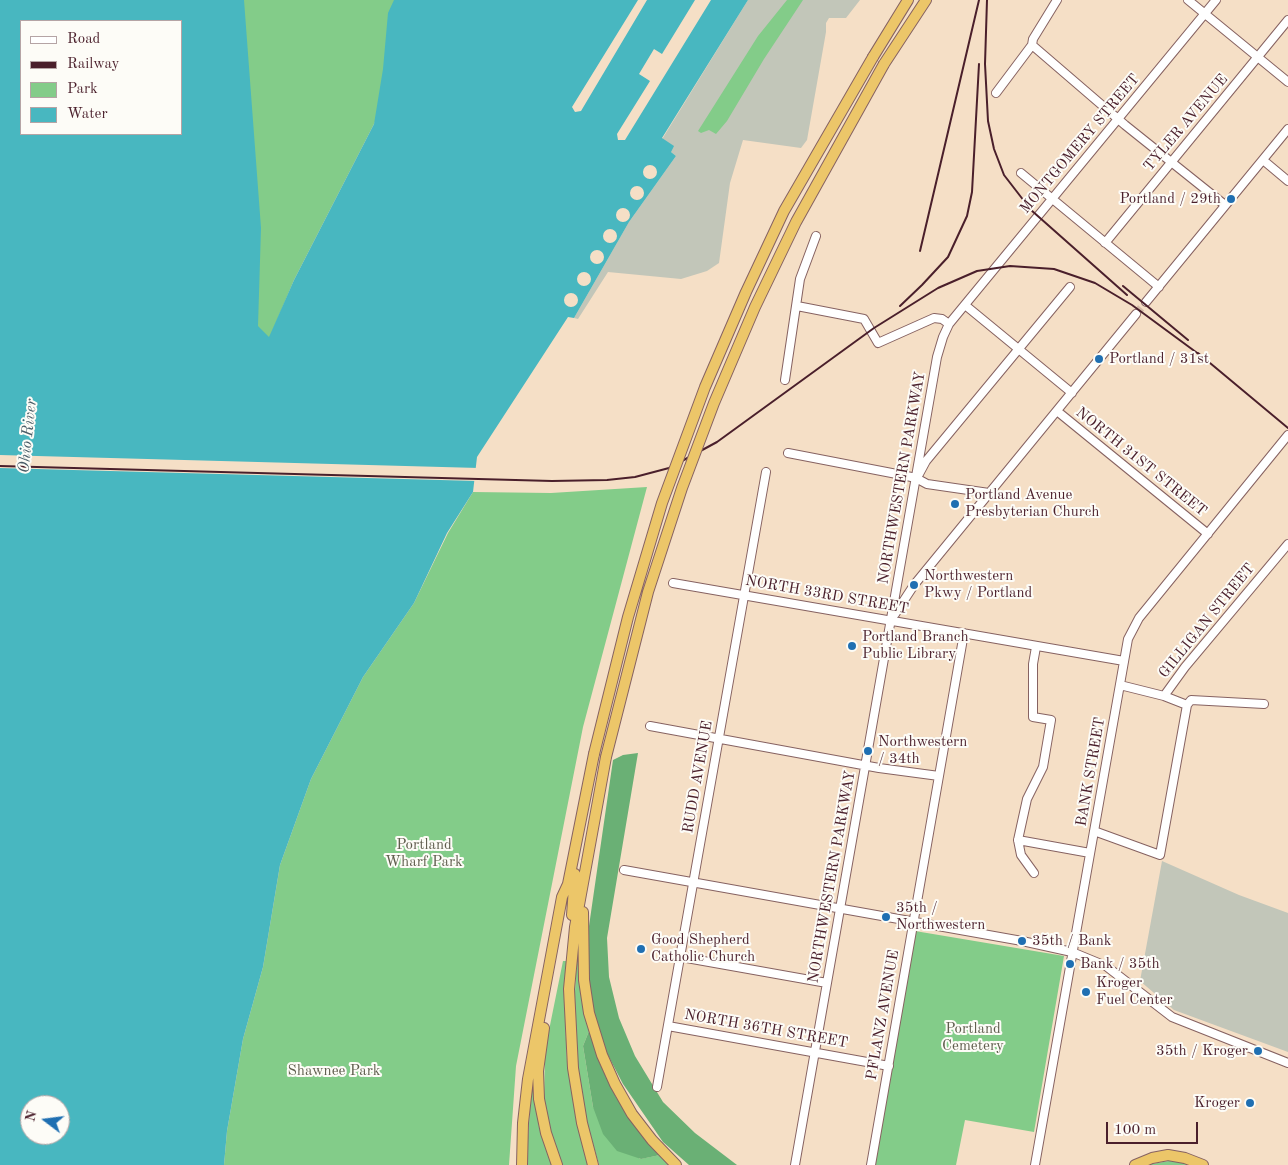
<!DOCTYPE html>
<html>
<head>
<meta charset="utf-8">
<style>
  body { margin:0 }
  #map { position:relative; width:1288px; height:1165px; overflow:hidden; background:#f5dfc6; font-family:"Old Standard TT",serif }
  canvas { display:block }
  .legend { position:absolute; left:20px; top:20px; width:162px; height:115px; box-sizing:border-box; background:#fdfcf7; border:1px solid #b5a4a5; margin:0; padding:6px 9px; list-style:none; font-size:15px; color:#4a1f2b }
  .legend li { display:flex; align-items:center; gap:10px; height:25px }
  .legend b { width:25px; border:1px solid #b5a4a5 }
  .north { position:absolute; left:20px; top:1095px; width:50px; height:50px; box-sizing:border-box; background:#fdfcf7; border:1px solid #b5a4a5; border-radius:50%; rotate:285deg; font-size:14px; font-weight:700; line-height:20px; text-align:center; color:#4a1f2b }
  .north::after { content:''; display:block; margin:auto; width:18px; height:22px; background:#1f6fb2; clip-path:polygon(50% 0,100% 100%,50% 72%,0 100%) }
  .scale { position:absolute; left:1106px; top:1122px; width:92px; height:22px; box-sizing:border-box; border:2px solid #4a1f2b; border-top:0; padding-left:6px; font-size:15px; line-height:18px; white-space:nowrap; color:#4a1f2b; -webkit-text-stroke:4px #fdfcf7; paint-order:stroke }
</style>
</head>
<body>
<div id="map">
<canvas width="1288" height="1165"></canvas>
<ul class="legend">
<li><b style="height:6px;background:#fff"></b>Road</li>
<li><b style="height:6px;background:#4a1f2b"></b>Railway</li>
<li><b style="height:14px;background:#83cc89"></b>Park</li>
<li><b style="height:14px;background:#48b7c0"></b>Water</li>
</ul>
<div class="north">N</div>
<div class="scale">100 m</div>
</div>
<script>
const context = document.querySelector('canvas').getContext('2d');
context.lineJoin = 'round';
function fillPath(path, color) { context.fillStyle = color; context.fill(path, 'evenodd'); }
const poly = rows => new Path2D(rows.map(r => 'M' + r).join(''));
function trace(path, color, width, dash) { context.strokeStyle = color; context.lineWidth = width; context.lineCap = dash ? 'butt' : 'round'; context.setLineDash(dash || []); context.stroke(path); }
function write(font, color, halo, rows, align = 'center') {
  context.font = font + ' "Old Standard TT",serif'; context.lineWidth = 4; context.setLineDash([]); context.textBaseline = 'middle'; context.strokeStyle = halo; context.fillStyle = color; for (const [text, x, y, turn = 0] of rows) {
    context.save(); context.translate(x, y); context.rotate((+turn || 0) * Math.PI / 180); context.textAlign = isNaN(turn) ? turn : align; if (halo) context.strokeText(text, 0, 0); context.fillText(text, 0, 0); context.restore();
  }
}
fillPath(poly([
  [748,0,860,0,846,18,829,18,826,23,826,32,807,140,801,148,743,140,730,183,719,263,707,271,681,279,608,272,578,319,574,318,629,222,676,156,671,152,656,149],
  [1162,861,1239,895,1288,913,1288,1052,1174,1010,1140,981]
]), '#c2c6b9');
fillPath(poly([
  [226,0,423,0,374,124,294,280,261,358],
  [787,0,803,0,764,59,727,121,716,134,709,130,701,133,698,131,758,36],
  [647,487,583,727,516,1066,509,1165,224,1165,227,1131,243,1039,263,967,280,865,311,779,363,677,414,603,448,533,473,492,551,493],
  [915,931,1064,956,1034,1132,965,1120,956,1165,874,1165],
  [577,955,582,1004,589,1031,583,1046,593,1107,640,1159,660,1155,669,1165,599,1165,585,1115,577,1062,574,1009],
  [563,961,567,961,565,1018,567,1061,576,1119,588,1165,562,1165,547,1121,544,1100,545,1050],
  [532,1081,539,1127,552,1165,526,1165],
  [1169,1161,1180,1162,1192,1165,1146,1165]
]), '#83cc89');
fillPath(poly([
  [638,753,607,938,609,977,619,1018,635,1056,663,1102,695,1133,737,1165,689,1165,663,1142,623,1084,599,1038,587,982,589,926,613,760,623,755],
  [589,1031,600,1064,616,1097,635,1126,660,1155,641,1159,617,1151,603,1134,593,1107,583,1046]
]), '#6ab075');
fillPath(poly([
  [0,0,244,0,261,228,258,326,269,337,294,280,374,124,383,69,388,13,394,0,748,0,662,138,674,146,671,152,676,156,629,222,574,318,568,317,477,457,473,492,447,533,414,603,363,677,311,779,280,865,263,967,243,1039,227,1131,224,1165,0,1165],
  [21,21,181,21,181,134,21,134],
  [30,1105,60,1105,60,1135,30,1135]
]), '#48b7c0');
fillPath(poly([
  [638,0,647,0,581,111,575,112,572,107],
  [695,0,711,0,625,140,618,140,617,134,650,81,639,74,654,49,662,54],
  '643 172a7 7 0 1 1 14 0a7 7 0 1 1-14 0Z',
  '630 193a7 7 0 1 1 14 0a7 7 0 1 1-14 0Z',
  '616 215a7 7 0 1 1 14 0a7 7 0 1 1-14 0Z',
  '603 236a7 7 0 1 1 14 0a7 7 0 1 1-14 0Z',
  '590 257a7 7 0 1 1 14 0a7 7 0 1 1-14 0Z',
  '577 279a7 7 0 1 1 14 0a7 7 0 1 1-14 0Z',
  '564 300a7 7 0 1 1 14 0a7 7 0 1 1-14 0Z',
  [0,455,479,468,477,481,0,468]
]), '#f5dfc6');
trace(poly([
  [1136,314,1146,302]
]), '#d3b9a7', 8, [8, 4]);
const minor = poly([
  [1188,0,1288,82],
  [1032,45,1125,125,1225,205],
  [996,93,1032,45,1033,39,1057,0],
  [1263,160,1288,181],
  [1021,173,1159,287],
  [1105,243,1288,20],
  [1146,302,1288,129],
  [965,305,1072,393],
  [797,306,864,319,878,343,934,318,942,319,949,324],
  [785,380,800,279,816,236],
  [1057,411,1208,534],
  [788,453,902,475,916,478,927,484,989,493],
  [919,474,926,461,1070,287],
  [673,583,1124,661],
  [895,614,914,585,1136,314],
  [1036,647,1033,664,1033,717,1051,720,1043,767,1027,799,1018,840,1090,853],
  [1120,685,1164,696,1187,705],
  [1164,696,1185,667,1288,544],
  [1187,705,1191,700,1264,704],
  [650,726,879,768,939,776],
  [1094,831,1160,855,1187,705],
  [1018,840,1021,855,1034,873],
  [624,870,1022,941,1072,952,1106,966,1172,1017,1288,1063],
  [681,957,827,983],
  [668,1026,889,1066],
  [657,1087,766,472],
  [795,1165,937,357,943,337,949,324,1216,0],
  [871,1165,964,633],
  [1035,1165,1128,639,1139,618,1288,435]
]);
const highway = poly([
  [873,57,908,0],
  [884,64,926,0],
  [583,912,584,980,589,1013,602,1055,615,1084,632,1114,652,1140,676,1165],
  [572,915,575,874],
  [544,1028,538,1071,539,1099,546,1133,557,1165],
  [522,1165,523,1123,528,1079,562,897,568,884,594,754],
  [593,1165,582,1123,573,1068,569,989,575,927,606,757],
  [1135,1165,1152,1158,1168,1155,1185,1158,1203,1165]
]);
trace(minor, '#866261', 10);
trace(highway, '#866261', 12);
trace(minor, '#fff', 8);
trace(highway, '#ecc669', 10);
trace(poly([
  [987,0,985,64,988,121,994,149,1004,175,1031,210,1127,295],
  [920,251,979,0],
  [1123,286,1188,340],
  [900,306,922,285,948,257,967,216,972,192,979,64],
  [1198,353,1288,428],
  [0,466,552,481,607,480,635,477,669,468,717,442,874,328,938,288,977,271,1010,266,1054,269,1095,283,1132,305,1204,358]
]), '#4a1f2b', 2);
const highwayBridge = poly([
  [594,754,628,617,662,503,705,387,746,292,784,211,873,57],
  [606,757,648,592,682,488,714,403,755,307,796,222,884,64]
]);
trace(highwayBridge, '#866261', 12, []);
trace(highwayBridge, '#ecc669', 10);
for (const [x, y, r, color] of [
  [1231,199,5,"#1f6fb2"],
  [1099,359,5,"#1f6fb2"],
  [955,504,5,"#1f6fb2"],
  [914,585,5,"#1f6fb2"],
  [852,646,5,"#1f6fb2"],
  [868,751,5,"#1f6fb2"],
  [886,917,5,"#1f6fb2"],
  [1022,941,5,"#1f6fb2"],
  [641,949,5,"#1f6fb2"],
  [1070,964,5,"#1f6fb2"],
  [1086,992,5,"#1f6fb2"],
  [1258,1051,5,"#1f6fb2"],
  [1250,1103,5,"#1f6fb2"]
]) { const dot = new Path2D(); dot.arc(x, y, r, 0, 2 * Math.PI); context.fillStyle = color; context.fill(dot); trace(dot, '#fdfcf7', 2); }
write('15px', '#4a1f2b', '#fdfcf7', [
  ["TYLER AVENUE",1186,123,-50],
  ["MONTGOMERY STREET",1080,144,-50],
  ["NORTH 31ST STREET",1141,462,39],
  ["NORTHWESTERN PARKWAY",902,478,-80],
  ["NORTH 33RD STREET",827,595,10],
  ["GILLIGAN STREET",1207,621,-51],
  ["BANK STREET",1091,772,-80],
  ["RUDD AVENUE",698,777,-80],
  ["NORTHWESTERN PARKWAY",832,877,-80],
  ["PFLANZ AVENUE",883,1015,-80],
  ["NORTH 36TH STREET",766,1029,10]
]);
write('15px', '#4a1f2b', '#fdfcf7', [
  ["Portland / 29th",1221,199,"right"],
  ["Portland / 31st",1109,359],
  ["Portland Avenue",965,495],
  ["Presbyterian Church",965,512],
  ["Northwestern",924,576],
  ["Pkwy / Portland",924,593],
  ["Portland Branch",862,637],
  ["Public Library",862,654],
  ["Northwestern",878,742],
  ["/ 34th",878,759],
  ["35th /",896,908],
  ["Northwestern",896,925],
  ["Good Shepherd",651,940],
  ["Catholic Church",651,957],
  ["35th / Bank",1032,941],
  ["Bank / 35th",1080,964],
  ["Kroger",1096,983],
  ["Fuel Center",1096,1000],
  ["35th / Kroger",1248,1051,"right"],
  ["Kroger",1240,1103,"right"]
], 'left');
write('15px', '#5e5c4c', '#fdfcf7', [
  ["Portland",424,845],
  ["Wharf Park",424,862],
  ["Portland",973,1029],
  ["Cemetery",973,1046],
  ["Shawnee Park",334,1071]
]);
write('italic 16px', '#495c67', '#fdfcf7', [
  ["Ohio River",28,436,-84]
]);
</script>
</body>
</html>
